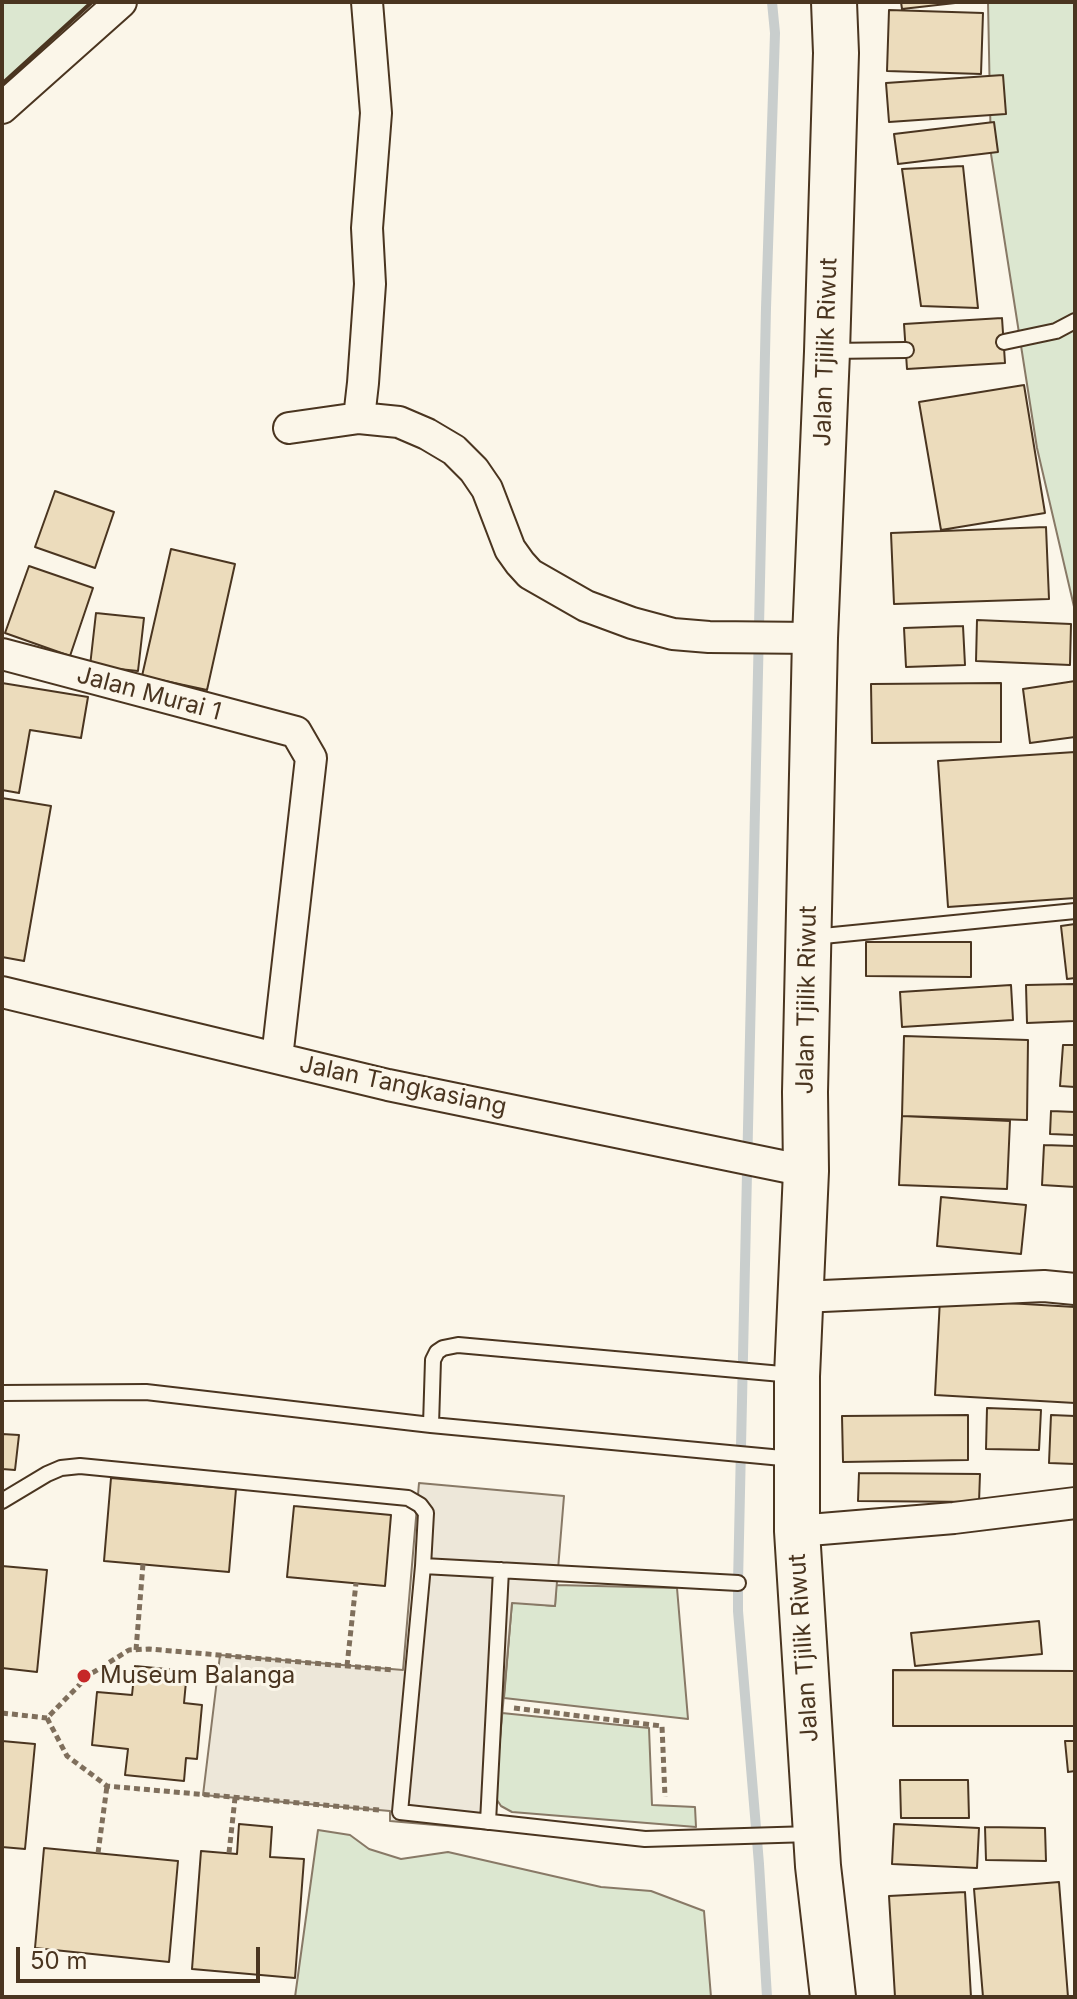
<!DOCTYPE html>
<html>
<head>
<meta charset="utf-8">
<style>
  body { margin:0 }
  #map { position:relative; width:1077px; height:1999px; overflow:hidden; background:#fbf6e9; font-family:Inter,sans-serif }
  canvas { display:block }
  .frame { position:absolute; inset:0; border:4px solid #4a3520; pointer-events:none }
  .scale { position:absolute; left:16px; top:1947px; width:244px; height:36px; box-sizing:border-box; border:4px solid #4a3520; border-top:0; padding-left:10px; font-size:24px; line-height:28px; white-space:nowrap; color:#4a3520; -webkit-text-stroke:6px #fbf6e9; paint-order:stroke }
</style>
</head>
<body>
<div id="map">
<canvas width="1077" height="1999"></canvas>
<div class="frame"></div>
<div class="scale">50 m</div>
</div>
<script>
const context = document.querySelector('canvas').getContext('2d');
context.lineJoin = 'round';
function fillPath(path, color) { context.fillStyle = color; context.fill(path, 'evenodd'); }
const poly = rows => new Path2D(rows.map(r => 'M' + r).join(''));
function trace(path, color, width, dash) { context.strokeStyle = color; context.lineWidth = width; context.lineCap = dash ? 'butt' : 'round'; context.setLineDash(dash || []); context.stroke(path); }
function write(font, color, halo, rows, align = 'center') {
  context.font = font + ' Inter,sans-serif'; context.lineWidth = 6; context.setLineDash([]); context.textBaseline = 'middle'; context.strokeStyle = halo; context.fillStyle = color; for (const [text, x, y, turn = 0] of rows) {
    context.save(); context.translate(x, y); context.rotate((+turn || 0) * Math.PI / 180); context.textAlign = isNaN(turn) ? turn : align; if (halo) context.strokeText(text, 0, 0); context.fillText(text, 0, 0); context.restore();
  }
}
const green = poly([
  [2,2,92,2,2,84,2,2],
  [988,2,1075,2,1075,611,1037,448,991,154,988,2],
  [556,1585,677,1588,688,1719,504,1698,512,1602,555,1606,556,1585],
  [502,1713,649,1728,652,1805,695,1807,696,1827,512,1812,501,1806,495,1797,502,1713],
  [318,1830,350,1835,369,1849,401,1859,448,1852,601,1887,651,1891,704,1911,711,1997,295,1997,318,1830]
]);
fillPath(green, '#dce7d0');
trace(green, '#887966', 2);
const parking = poly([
  [419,1483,564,1496,555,1606,512,1603,492,1830,390,1821,390,1811,203,1795,220,1655,403,1670,419,1483]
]);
fillPath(parking, '#ede7d9');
trace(parking, '#887966', 2);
trace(poly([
  [767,1997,759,1864,738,1611,738,1583,766,308,775,33,772,2]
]), '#c9cecd', 10);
const building = poly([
  [901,2,964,2,902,9,901,2],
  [889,10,983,13,981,74,887,71,889,10],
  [1003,75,1006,114,889,122,886,83,1003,75],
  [994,122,998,152,898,164,894,134,994,122],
  [963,166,978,308,921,306,902,169,963,166],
  [1002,318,1005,363,907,369,904,324,1002,318],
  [1024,385,1045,513,941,530,919,402,1024,385],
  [55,491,114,512,95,568,35,547,55,491],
  [1046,527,1049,599,894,604,891,533,1046,527],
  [171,549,235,564,207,690,142,676,171,549],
  [29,566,93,588,70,656,5,633,29,566],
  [96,613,144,618,138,671,90,666,96,613],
  [977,620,1071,624,1070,665,976,661,977,620],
  [963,626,965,665,906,667,904,628,963,626],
  [1075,681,1075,737,1030,743,1023,689,1075,681],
  [2,683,88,697,81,738,30,730,19,793,2,790,2,683],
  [1001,683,1001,742,872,743,871,684,1001,683],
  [1075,752,1075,898,948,907,938,761,1075,752],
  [2,798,51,806,24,961,2,957,2,798],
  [1075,924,1075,978,1067,979,1061,926,1075,924],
  [866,942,971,942,971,977,866,976,866,942],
  [1075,984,1075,1021,1027,1023,1026,985,1075,984],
  [1011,985,1013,1020,902,1027,900,992,1011,985],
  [904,1036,1028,1040,1027,1120,902,1116,904,1036],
  [1063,1045,1075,1045,1075,1087,1060,1086,1063,1045],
  [1051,1111,1075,1112,1075,1135,1050,1134,1051,1111],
  [902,1116,1010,1121,1007,1189,899,1185,902,1116],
  [1044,1145,1075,1146,1075,1187,1042,1185,1044,1145],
  [941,1197,1026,1205,1021,1254,937,1246,941,1197],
  [940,1299,1075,1307,1075,1403,935,1395,940,1299],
  [987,1408,1041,1410,1039,1450,986,1449,987,1408],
  [968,1415,968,1460,843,1462,842,1416,968,1415],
  [1051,1415,1075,1416,1075,1464,1049,1463,1051,1415],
  [2,1434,19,1435,15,1470,2,1469,2,1434],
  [859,1473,980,1474,979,1502,858,1501,859,1473],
  [111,1478,236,1489,229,1572,104,1561,111,1478],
  [294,1506,391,1515,385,1586,287,1577,294,1506],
  [2,1566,47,1570,37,1672,2,1668,2,1566],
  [1039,1621,1042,1654,915,1666,911,1633,1039,1621],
  [135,1666,187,1671,184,1703,202,1705,197,1759,186,1758,184,1781,125,1775,128,1749,92,1745,97,1692,132,1695,135,1666],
  [893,1670,1075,1671,1075,1726,893,1726,893,1670],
  [2,1741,35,1744,25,1849,2,1847,2,1741],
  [1065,1741,1075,1741,1075,1771,1068,1772,1065,1741],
  [900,1780,968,1780,969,1818,901,1818,900,1780],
  [239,1824,272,1827,270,1857,304,1859,295,1978,192,1969,201,1851,237,1854,239,1824],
  [894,1824,979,1828,977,1868,892,1864,894,1824],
  [985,1827,1045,1828,1046,1861,986,1860,985,1827],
  [44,1848,178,1861,169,1962,35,1948,44,1848],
  [1059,1882,1068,1997,983,1997,974,1889,1059,1882],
  [965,1892,971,1997,895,1997,889,1896,965,1892]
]);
fillPath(building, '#ecdcbc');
trace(building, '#4a3520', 2);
const service = poly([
  [1004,342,1056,331,1075,321],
  [830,351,906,350],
  [813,937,1075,911],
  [2,1393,146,1392,431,1425,793,1459],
  [431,1425,433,1360,437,1352,443,1348,458,1345,793,1375],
  [2,1501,47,1474,61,1468,80,1466,408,1498,420,1505,426,1513,423,1566],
  [738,1583,423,1566,400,1812,645,1839,811,1834],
  [488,1822,501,1570]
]);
const minor = poly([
  [367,2,376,113,367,228,370,284,363,383,359,418,399,422,427,434,454,450,474,470,487,489,510,549,520,563,530,574,586,606,632,623,673,634,709,637,815,638],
  [2,108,121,2],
  [289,428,359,418],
  [2,654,296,732,311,758,277,1058],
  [2,992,388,1085,806,1171],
  [801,1297,1044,1286,1075,1289],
  [797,1531,954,1518,1075,1503]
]);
const trunk = poly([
  [833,1997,818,1866,797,1531,797,1376,806,1171,805,1092,815,638,827,352,836,53,834,2]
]);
trace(service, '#4a3520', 18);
trace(minor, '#4a3520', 34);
trace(trunk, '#4a3520', 48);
trace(poly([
  [136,1650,143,1564],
  [347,1666,356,1583],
  [514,1708,662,1726,665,1797],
  [2,1713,47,1718],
  [379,1810,107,1786,67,1756,47,1718,89,1675,129,1650,149,1649,393,1670],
  [98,1853,107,1786],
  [229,1853,235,1798]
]), '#7f6f5c', 5, [6, 4]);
trace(service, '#fbf6e9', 14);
trace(minor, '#fbf6e9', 30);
trace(trunk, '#fbf6e9', 44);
trace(poly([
  [2,84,92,2]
]), '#4a3520', 4);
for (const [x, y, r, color] of [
  [84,1676,8,"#c62828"]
]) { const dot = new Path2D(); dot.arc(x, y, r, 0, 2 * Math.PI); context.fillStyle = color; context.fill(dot); trace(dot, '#fbf6e9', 3); }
write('24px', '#4a3520', '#fbf6e9', [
  ["Jalan Tjilik Riwut",826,352,-88],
  ["Jalan Murai 1",149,694,15],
  ["Jalan Tjilik Riwut",807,1000,-89],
  ["Jalan Tangkasiang",403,1086,12],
  ["Jalan Tjilik Riwut",804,1648,-94]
]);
write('24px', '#4a3520', '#fbf6e9', [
  ["Museum Balanga",100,1676]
], 'left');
</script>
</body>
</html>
